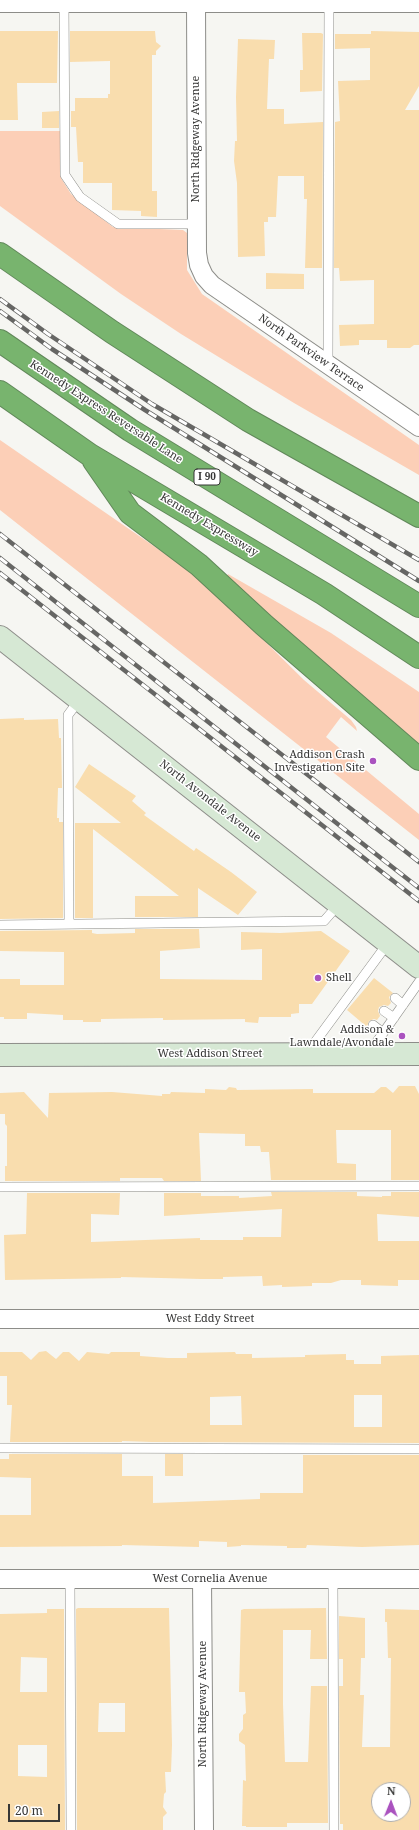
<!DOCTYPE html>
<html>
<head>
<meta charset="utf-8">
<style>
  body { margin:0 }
  #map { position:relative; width:419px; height:1830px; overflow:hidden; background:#f6f6f2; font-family:"Noto Serif",serif }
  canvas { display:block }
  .north { position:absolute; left:371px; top:1782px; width:40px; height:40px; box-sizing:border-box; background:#fff; border:1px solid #afafaf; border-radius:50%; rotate:1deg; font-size:11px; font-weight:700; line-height:16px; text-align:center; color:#373736 }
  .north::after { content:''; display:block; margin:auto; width:14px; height:18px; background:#aa52bf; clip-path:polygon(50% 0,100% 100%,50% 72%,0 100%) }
  .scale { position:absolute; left:8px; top:1804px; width:52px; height:18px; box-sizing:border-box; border:2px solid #373736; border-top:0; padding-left:5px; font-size:12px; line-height:14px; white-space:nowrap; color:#373736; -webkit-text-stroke:3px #fff; paint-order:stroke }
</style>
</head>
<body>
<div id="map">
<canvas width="419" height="1830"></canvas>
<div class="north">N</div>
<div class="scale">20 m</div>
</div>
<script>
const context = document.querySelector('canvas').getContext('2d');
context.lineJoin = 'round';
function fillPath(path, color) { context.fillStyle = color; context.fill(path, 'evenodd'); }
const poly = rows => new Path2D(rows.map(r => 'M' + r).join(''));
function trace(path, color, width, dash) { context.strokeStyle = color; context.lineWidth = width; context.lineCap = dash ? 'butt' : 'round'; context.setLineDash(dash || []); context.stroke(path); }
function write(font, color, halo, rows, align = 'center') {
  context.font = font + ' "Noto Serif",serif'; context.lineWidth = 3; context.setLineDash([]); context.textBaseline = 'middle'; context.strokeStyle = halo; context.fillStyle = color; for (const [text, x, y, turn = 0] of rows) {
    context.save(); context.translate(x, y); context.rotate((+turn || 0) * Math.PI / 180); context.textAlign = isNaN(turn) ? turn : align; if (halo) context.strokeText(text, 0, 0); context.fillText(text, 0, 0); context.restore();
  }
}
fillPath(poly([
  [0,131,60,131,61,178,71,194,113,227,183,230,187,233,187,270,202,294,419,445,419,475,294,403,181,334,121,294,0,206],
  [0,440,190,571,220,597,304,680,351,720,356,727,357,731,341,717,326,737,419,814,419,840,0,510],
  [228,574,331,633,419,692,419,744,226,578]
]), '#fccfb7');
fillPath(poly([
  [0,31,58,31,57,83,17,83,18,120,0,120],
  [70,31,155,31,156,42,161,46,156,51,156,55,152,55,152,191,157,191,157,217,141,216,141,211,112,210,112,183,83,183,83,162,78,162,76,127,71,127,71,111,75,111,75,98,108,98,108,94,110,94,110,61,70,62],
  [371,31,419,32,419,86,405,110,419,110,419,345,414,345,410,348,387,348,387,340,359,340,359,345,340,346,339,325,374,324,374,280,340,281,339,268,334,268,335,122,340,121,338,81,370,80,370,48,335,49,335,34,371,34],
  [302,33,321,33,323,34,322,91,300,92,300,70,303,70],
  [238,39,275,40,274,59,269,59,267,109,284,109,284,124,323,122,322,268,305,268,307,199,304,199,304,176,278,176,276,217,268,217,268,222,264,222,265,256,238,257,237,183,234,161,235,141,237,141,236,97],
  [59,111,59,128,42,128,42,112],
  [266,273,304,274,304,289,266,289],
  [24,718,24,720,58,719,59,738,61,738,62,788,58,788,57,818,59,818,59,822,63,822,63,918,0,919,0,719],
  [89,764,136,796,132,801,146,813,144,815,194,851,196,848,231,872,257,892,238,915,198,888,198,917,135,917,135,896,179,896,93,829,93,918,75,918,75,823,121,823,75,787],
  [135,929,199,929,200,948,160,951,160,979,262,980,262,949,241,950,241,932,280,933,321,931,350,951,312,1004,299,1004,299,1013,291,1014,291,1017,259,1017,258,1023,245,1022,245,1019,163,1020,163,1018,101,1019,101,1022,83,1022,83,1020,63,1020,63,1015,27,1013,27,1019,4,1019,4,1017,0,1017,0,979,20,979,20,985,64,985,64,952,0,951,0,931,92,930,92,933,97,934,135,933],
  [374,978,393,993,389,997,391,1003,388,1006,384,1005,379,1007,378,1011,380,1016,377,1020,374,1019,369,1021,367,1027,347,1010],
  [399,1086,415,1086,419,1094,419,1180,391,1180,391,1130,336,1130,337,1163,356,1164,356,1180,271,1180,269,1152,261,1152,260,1146,245,1146,245,1134,199,1133,201,1181,164,1181,162,1178,120,1178,120,1181,5,1181,5,1166,7,1166,7,1126,5,1124,5,1114,0,1114,0,1093,24,1092,48,1118,49,1093,112,1092,162,1096,162,1094,170,1094,171,1092,205,1093,205,1089,226,1090,229,1087,236,1088,237,1090,313,1089,313,1093,374,1093,381,1087,386,1087,393,1093],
  [271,1192,357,1192,357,1196,382,1197,382,1196,391,1196,391,1192,419,1192,419,1217,377,1214,378,1241,419,1241,419,1280,398,1280,398,1286,361,1285,361,1280,341,1280,331,1283,312,1283,312,1286,282,1287,282,1285,263,1286,262,1276,223,1277,223,1279,201,1279,121,1277,121,1278,5,1280,4,1235,26,1234,27,1193,120,1193,119,1215,91,1214,91,1242,200,1238,200,1240,243,1240,243,1237,281,1237,282,1209,164,1216,164,1193,201,1193,201,1196,239,1196,239,1198,272,1196],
  [46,1351,56,1359,63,1352,69,1352,79,1361,87,1352,109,1354,111,1352,140,1352,140,1356,168,1358,187,1358,187,1353,235,1352,236,1354,252,1354,252,1358,305,1357,305,1355,346,1354,346,1360,354,1360,354,1364,381,1364,381,1356,419,1355,419,1443,152,1442,122,1441,122,1442,10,1442,12,1405,7,1405,7,1376,0,1376,0,1352,22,1352,31,1360,39,1352],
  [354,1395,382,1395,382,1427,354,1427],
  [241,1396,242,1425,210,1425,210,1397],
  [9,1454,122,1454,122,1476,153,1476,153,1503,260,1499,260,1493,303,1493,303,1455,419,1455,419,1545,362,1547,307,1545,306,1548,287,1548,287,1546,241,1545,241,1546,227,1547,227,1542,199,1541,199,1547,122,1545,122,1546,0,1547,0,1515,31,1515,31,1478,0,1477,0,1459,9,1459],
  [165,1454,183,1454,183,1476,165,1476],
  [78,1608,169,1608,172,1745,171,1772,165,1772,166,1792,164,1794,163,1807,167,1813,163,1817,163,1830,77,1830,76,1609],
  [99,1703,125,1703,125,1732,98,1732],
  [326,1608,327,1659,310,1659,311,1630,283,1630,283,1704,285,1762,308,1762,311,1686,327,1686,328,1823,287,1823,287,1827,246,1827,246,1826,242,1826,243,1780,246,1781,245,1745,239,1741,239,1734,243,1729,243,1715,246,1713,245,1692,239,1692,241,1610,244,1609],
  [47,1609,64,1609,65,1830,0,1830,0,1614,47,1613],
  [21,1657,47,1658,47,1692,20,1692],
  [18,1745,47,1745,47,1777,18,1776],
  [385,1609,419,1610,419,1830,343,1830,343,1824,340,1824,339,1686,343,1686,343,1659,339,1659,339,1616,365,1618,365,1658,361,1658,360,1695,364,1695,362,1747,390,1747,391,1658,388,1658,387,1622,385,1622],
  [379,1790,403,1790,403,1814,379,1814]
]), '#f9ddae');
const lane = poly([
  [64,0,65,175,80,197,118,224,197,224],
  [328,365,329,1],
  [69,924,68,715,80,699],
  [0,925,324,921,339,904],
  [395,998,403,1005],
  [384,1011,394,1018],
  [373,1025,383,1033],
  [307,1053,388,943],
  [369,1053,419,982],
  [0,1187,419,1186],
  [0,1448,419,1449],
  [70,1579,71,1830],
  [333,1579,334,1830]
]);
const street = poly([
  [196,0,197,253,199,265,204,276,212,285,419,427],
  [0,3,419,3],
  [0,1319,419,1319],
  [0,1579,419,1579],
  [202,1579,204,1830]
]);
const secondary = poly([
  [0,637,419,967],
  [0,1055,419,1054]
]);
const highway = poly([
  [0,254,112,332,248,420,419,516],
  [0,341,130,430,419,606],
  [0,392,90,455,324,594,419,657],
  [94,461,130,513,199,565,264,625,419,759]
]);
trace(lane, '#8d8d89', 10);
trace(street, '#8d8d89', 20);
trace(secondary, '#8d8d89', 24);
trace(highway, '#61885a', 24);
trace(lane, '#fff', 9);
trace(street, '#fff', 18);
trace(secondary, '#d6e8d4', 22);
trace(highway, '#78b46e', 22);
const rail = poly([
  [0,299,48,334,152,404,419,560],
  [0,311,52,349,145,410,419,581],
  [0,534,419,862],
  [0,558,419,888],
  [0,573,419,901]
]);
trace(rail, '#666664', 4.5);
trace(rail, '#fff', 3, [9]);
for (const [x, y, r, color] of [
  [373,761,4,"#aa52bf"],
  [318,978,4,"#aa52bf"],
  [402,1036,4,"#aa52bf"]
]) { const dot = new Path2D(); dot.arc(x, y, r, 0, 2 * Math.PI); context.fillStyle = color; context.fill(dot); trace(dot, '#fff', 1.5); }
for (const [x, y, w] of [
  [207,477,26]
]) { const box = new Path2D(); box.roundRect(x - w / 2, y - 8, w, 16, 3); context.fillStyle = '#fff'; context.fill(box); trace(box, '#373736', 1); }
write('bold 10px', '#373736', null, [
  ["I 90",207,477]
]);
write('11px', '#373736', '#fff', [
  ["North Ridgeway Avenue",196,139,-90],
  ["North Parkview Terrace",311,353,35],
  ["Kennedy Express Reversable Lane",106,412,33],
  ["Kennedy Expressway",209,525,31],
  ["North Avondale Avenue",210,801,38],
  ["West Addison Street",210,1054],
  ["West Eddy Street",210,1319],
  ["West Cornelia Avenue",210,1579],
  ["North Ridgeway Avenue",203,1704,-90]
]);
write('11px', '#373736', '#fff', [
  ["Addison Crash",365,755],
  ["Investigation Site",365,768],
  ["Shell",326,978,"left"],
  ["Addison &",394,1030],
  ["Lawndale/Avondale",394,1043]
], 'right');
</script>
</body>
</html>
